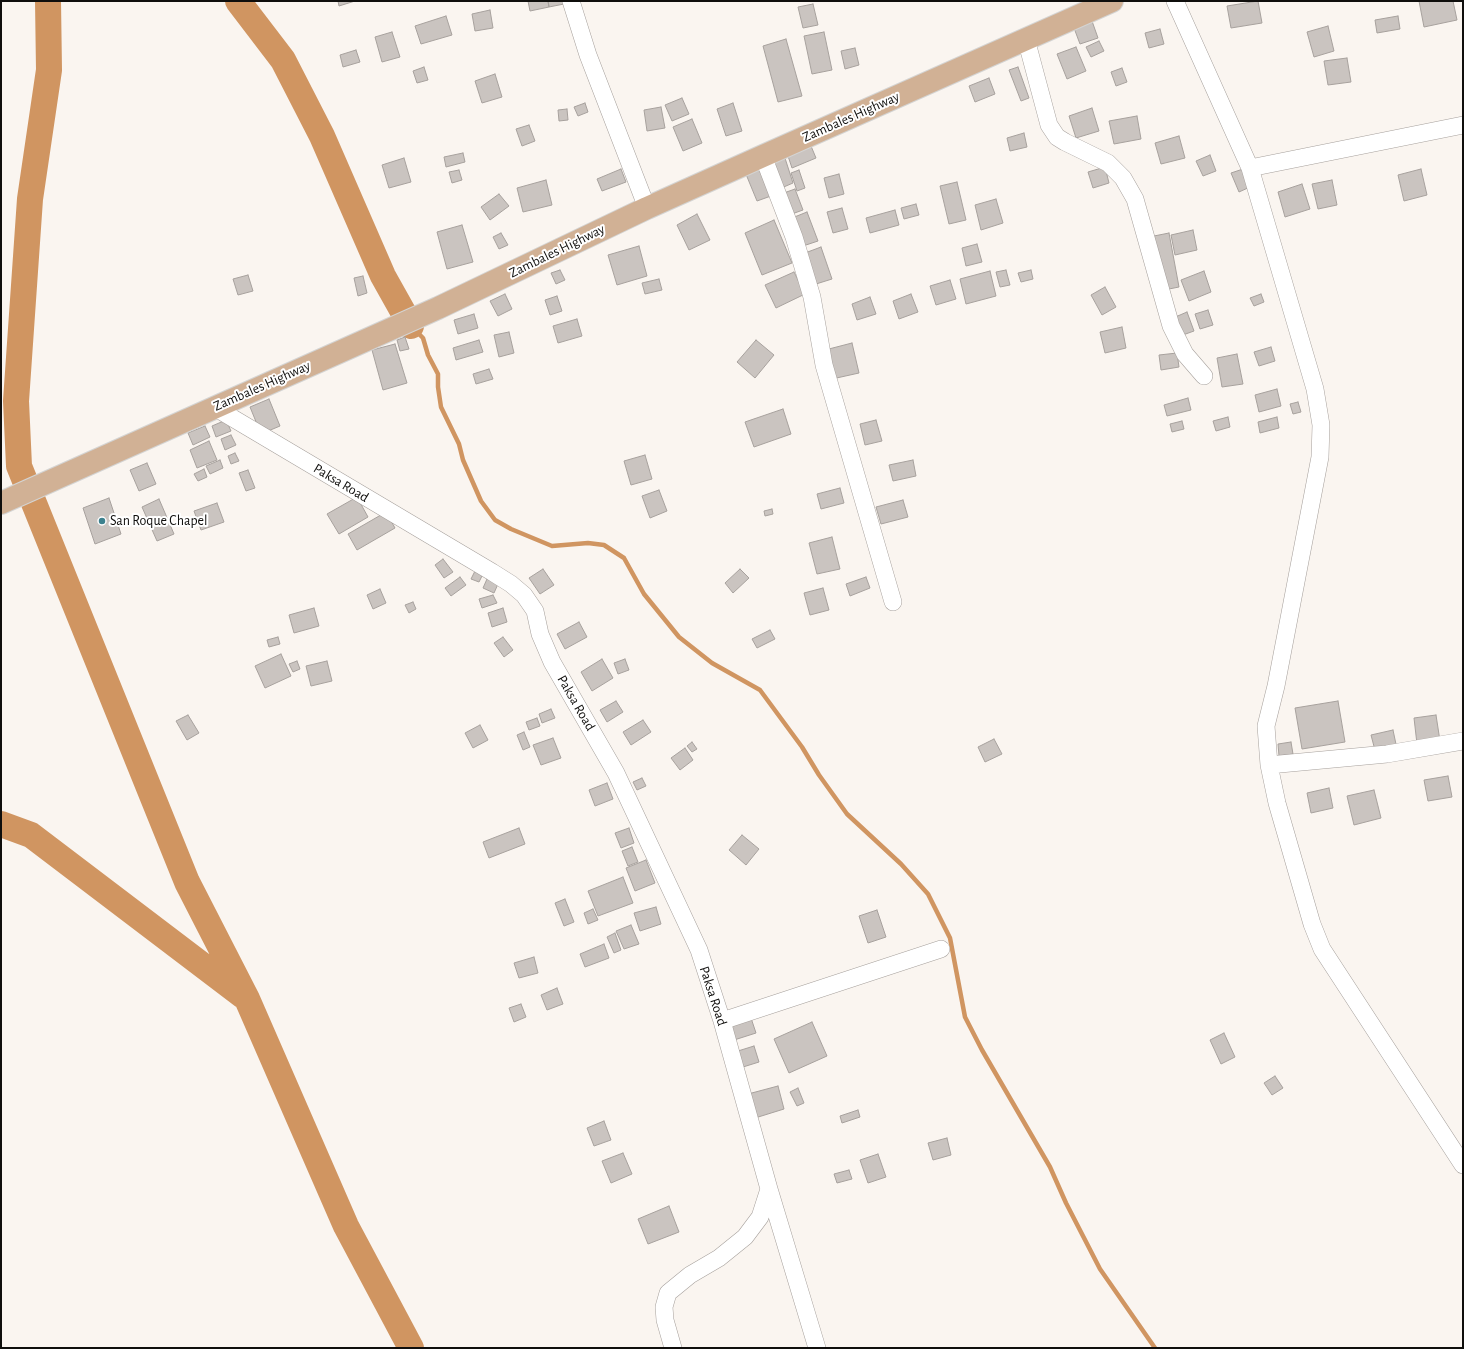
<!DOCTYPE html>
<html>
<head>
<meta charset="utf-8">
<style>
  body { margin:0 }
  #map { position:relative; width:1464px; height:1349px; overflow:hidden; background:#faf5f0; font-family:"Alegreya Sans",sans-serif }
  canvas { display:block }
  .frame { position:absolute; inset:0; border:2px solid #0f0e0c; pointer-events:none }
</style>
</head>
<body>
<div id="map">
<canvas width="1464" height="1349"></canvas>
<div class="frame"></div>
</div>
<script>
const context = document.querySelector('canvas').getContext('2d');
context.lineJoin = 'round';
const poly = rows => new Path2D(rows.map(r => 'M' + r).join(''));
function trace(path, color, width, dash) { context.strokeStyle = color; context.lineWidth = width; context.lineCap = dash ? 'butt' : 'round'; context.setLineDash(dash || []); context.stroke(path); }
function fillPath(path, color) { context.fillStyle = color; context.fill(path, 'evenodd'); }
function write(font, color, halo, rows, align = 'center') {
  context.font = font + ' "Alegreya Sans",sans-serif'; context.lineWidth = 4; context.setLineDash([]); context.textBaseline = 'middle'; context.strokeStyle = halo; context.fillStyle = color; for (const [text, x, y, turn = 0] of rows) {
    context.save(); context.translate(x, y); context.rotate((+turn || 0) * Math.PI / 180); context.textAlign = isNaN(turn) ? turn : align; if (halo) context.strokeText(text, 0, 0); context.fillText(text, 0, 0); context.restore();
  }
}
trace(poly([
  [412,327,423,338,428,355,438,374,438,387,441,407,459,444,463,460,481,501,495,520,511,529,552,546,588,543,604,545,624,558,644,594,679,637,712,663,760,690,802,747,819,775,847,814,901,864,928,894,950,938,965,1017,982,1050,1050,1167,1066,1203,1100,1269,1155,1348]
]), '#d09561', 4.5);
trace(poly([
  [48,1,49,70,30,199,16,401,19,466,187,882,247,999,346,1226,411,1348],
  [238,1,283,60,322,136,383,276,411,326],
  [1,824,31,835,243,996]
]), '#d09561', 26);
const building = poly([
  [338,1,355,1,339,6,338,1],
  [528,1,548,1,549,7,530,11,528,1],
  [548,1,563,1,564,4,549,7,548,1],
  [1258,1,1262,23,1231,28,1227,6,1258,1],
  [1419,1,1453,1,1457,20,1424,27,1419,1],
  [813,4,818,25,803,28,798,7,813,4],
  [490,10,493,28,475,31,472,14,490,10],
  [446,16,452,35,421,44,415,26,446,16],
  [1398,16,1400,29,1377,33,1375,20,1398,16],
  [1092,21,1098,38,1080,44,1074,28,1092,21],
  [1328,26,1334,51,1314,57,1307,32,1328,26],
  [1160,29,1164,44,1149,48,1145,33,1160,29],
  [392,32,400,57,382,62,375,37,392,32],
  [824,32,832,70,812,74,804,36,824,32],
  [786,39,802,96,778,102,763,46,786,39],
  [1099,41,1104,51,1091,57,1086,47,1099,41],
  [1076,47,1086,71,1067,79,1057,54,1076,47],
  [855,48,859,65,845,69,841,51,855,48],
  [356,50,360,62,343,67,340,55,356,50],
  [1347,58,1351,82,1328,85,1324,61,1347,58],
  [424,67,428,80,417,83,413,71,424,67],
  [1018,67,1029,98,1021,101,1009,70,1018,67],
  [1122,68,1127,82,1116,86,1111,72,1122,68],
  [495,74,502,97,482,103,475,81,495,74],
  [989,78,995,94,975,102,969,86,989,78],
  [682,98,689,114,672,121,665,105,682,98],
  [585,103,588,112,578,116,574,107,585,103],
  [733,103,742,131,726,136,717,109,733,103],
  [661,107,665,128,647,131,644,110,661,107],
  [1092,108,1099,131,1076,138,1069,116,1092,108],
  [567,109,568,120,559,121,558,110,567,109],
  [1137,116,1141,139,1114,144,1109,121,1137,116],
  [692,119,702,143,683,151,673,127,692,119],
  [529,125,535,141,522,146,516,129,529,125],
  [1024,133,1027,147,1010,151,1007,138,1024,133],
  [1179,136,1185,158,1161,164,1155,143,1179,136],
  [811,146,816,158,792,168,788,156,811,146],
  [463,153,465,162,446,167,444,157,463,153],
  [784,155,793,183,779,189,769,160,784,155],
  [1210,155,1216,171,1203,176,1196,161,1210,155],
  [404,158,411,182,389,188,382,165,404,158],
  [757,161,771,196,757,201,743,167,757,161],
  [1105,167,1109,183,1093,188,1088,172,1105,167],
  [621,169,626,182,602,191,597,179,621,169],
  [1243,169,1250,187,1239,192,1231,173,1243,169],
  [1421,169,1427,195,1404,201,1398,175,1421,169],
  [459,170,462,180,452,183,449,172,459,170],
  [799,170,805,188,797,191,791,173,799,170],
  [839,174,844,194,829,198,824,178,839,174],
  [546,180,552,205,523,212,517,188,546,180],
  [1332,180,1337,205,1318,209,1312,184,1332,180],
  [957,182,966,220,949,224,940,186,957,182],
  [1302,184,1310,209,1285,217,1278,192,1302,184],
  [795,189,803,210,789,215,781,194,795,189],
  [499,194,509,206,490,220,481,207,499,194],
  [996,199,1003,223,981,230,975,205,996,199],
  [916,204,919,215,904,219,901,208,916,204],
  [842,208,848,229,833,233,827,212,842,208],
  [895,210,899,225,870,233,866,218,895,210],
  [807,212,818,241,803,246,792,218,807,212],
  [697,214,710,240,689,250,677,225,697,214],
  [774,220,792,263,762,275,745,233,774,220],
  [462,225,473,262,447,269,437,232,462,225],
  [1193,230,1197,250,1175,255,1171,235,1193,230],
  [501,233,508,245,499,249,493,237,501,233],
  [1169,233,1179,287,1164,290,1154,236,1169,233],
  [977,244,982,262,966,266,962,248,977,244],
  [639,246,647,276,617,285,608,255,639,246],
  [821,247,832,279,816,284,805,253,821,247],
  [560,270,565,280,556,284,551,273,560,270],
  [1006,270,1010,285,1000,287,996,272,1006,270],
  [1031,270,1033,279,1021,282,1018,273,1031,270],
  [990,271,996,296,966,304,960,279,990,271],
  [1204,271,1211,292,1189,301,1181,280,1204,271],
  [794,272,805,294,776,308,765,285,794,272],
  [248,275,253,291,238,295,233,279,248,275],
  [363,276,367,293,358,296,354,278,363,276],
  [659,279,662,290,645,294,642,283,659,279],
  [950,280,956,299,936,305,930,286,950,280],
  [1105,287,1116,307,1102,315,1091,295,1105,287],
  [505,294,512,309,498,316,490,301,505,294],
  [911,294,918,312,899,319,893,301,911,294],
  [1261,294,1264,302,1254,306,1250,298,1261,294],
  [557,296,562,311,550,315,545,300,557,296],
  [870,297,876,314,857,320,852,304,870,297],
  [1208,310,1213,325,1200,329,1195,314,1208,310],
  [1187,312,1194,331,1180,336,1173,318,1187,312],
  [474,314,478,328,458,334,454,320,474,314],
  [577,319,582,336,558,343,553,326,577,319],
  [1122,327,1126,348,1105,353,1100,332,1122,327],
  [509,332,514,353,499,357,494,335,509,332],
  [405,337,409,349,400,351,397,340,405,337],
  [479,340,483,352,456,360,453,348,479,340],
  [756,340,774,355,755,378,737,362,756,340],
  [852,343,859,373,832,379,825,350,852,343],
  [395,344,407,383,383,390,372,350,395,344],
  [1271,347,1275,361,1259,366,1254,352,1271,347],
  [1177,353,1179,367,1161,370,1159,355,1177,353],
  [1237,354,1243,384,1222,387,1217,358,1237,354],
  [489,369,493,379,476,384,473,374,489,369],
  [1277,389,1281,406,1259,412,1255,395,1277,389],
  [1188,398,1191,410,1167,416,1164,405,1188,398],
  [269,399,280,426,261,434,250,407,269,399],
  [1298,402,1301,412,1293,414,1290,404,1298,402],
  [783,409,791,434,754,447,745,422,783,409],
  [1228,417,1230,427,1216,431,1213,421,1228,417],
  [1277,417,1279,428,1260,433,1258,422,1277,417],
  [226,420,231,431,216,437,212,426,226,420],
  [876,420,882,441,865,445,860,424,876,420],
  [1182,421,1184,429,1172,432,1170,424,1182,421],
  [205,426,210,437,193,445,188,433,205,426],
  [231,435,236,445,225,450,221,439,231,435],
  [209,441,217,460,197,468,190,450,209,441],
  [235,453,239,461,231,464,228,456,235,453],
  [645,455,652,479,631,485,624,461,645,455],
  [220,460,223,468,210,474,206,466,220,460],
  [913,460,916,476,893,481,889,465,913,460],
  [147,463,156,484,139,491,130,470,147,463],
  [204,469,207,477,198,481,194,474,204,469],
  [248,470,255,488,246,491,239,473,248,470],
  [840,488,844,503,821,509,817,494,840,488],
  [659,490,667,511,650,518,642,496,659,490],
  [357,497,368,517,339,534,327,514,357,497],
  [109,498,121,534,95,544,83,508,109,498],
  [159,499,174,534,157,541,142,507,159,499],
  [903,500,908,517,881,524,876,507,903,500],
  [217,503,224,522,201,530,194,511,217,503],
  [772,509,773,514,765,516,764,511,772,509],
  [386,512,395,528,357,550,348,534,386,512],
  [832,537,840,569,817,574,809,543,832,537],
  [443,559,453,572,444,578,435,565,443,559],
  [543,569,554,585,540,594,529,578,543,569],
  [740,569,749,578,733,593,725,583,740,569],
  [475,571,483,574,479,582,471,579,475,571],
  [460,577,466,585,451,596,445,588,460,577],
  [866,577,870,588,850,596,846,584,866,577],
  [487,579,498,584,494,593,483,588,487,579],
  [823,588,829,610,810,615,804,593,823,588],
  [380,589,386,603,373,609,367,595,380,589],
  [493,595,497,603,482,608,479,599,493,595],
  [413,602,416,609,409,613,405,605,413,602],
  [314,608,319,626,294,633,289,615,314,608],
  [503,608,507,622,492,627,488,613,503,608],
  [579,622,587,637,565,649,557,634,579,622],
  [770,630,775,639,757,648,752,639,770,630],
  [278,637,280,644,269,647,267,640,278,637],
  [503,637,513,650,504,657,494,643,503,637],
  [281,654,291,676,265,688,255,666,281,654],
  [602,659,613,678,592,691,581,672,602,659],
  [625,659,629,670,618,674,614,663,625,659],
  [297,661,300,669,293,672,289,664,297,661],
  [327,661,332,681,311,686,306,666,327,661],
  [616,701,623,712,607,722,600,710,616,701],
  [1338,701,1345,742,1302,749,1295,708,1338,701],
  [551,709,555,718,542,723,539,714,551,709],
  [188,715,199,733,187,740,176,721,188,715],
  [1436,715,1440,741,1417,744,1414,718,1436,715],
  [537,718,540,726,529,730,526,722,537,718],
  [643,720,651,732,631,745,623,732,643,720],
  [480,725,488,740,473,748,465,733,480,725],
  [1393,730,1397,749,1376,754,1371,735,1393,730],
  [524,732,530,747,523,750,517,735,524,732],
  [553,738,561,758,541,765,533,745,553,738],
  [994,739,1002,754,985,762,978,747,994,739],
  [692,742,697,749,692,752,687,746,692,742],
  [1291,742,1293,754,1279,756,1278,744,1291,742],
  [685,748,693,760,680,770,671,758,685,748],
  [1448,776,1452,797,1428,801,1424,780,1448,776],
  [642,778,646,786,637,790,633,782,642,778],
  [607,783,613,799,595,806,589,790,607,783],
  [1329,788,1333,808,1311,813,1307,793,1329,788],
  [1374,790,1381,818,1354,825,1347,796,1374,790],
  [519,828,525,844,489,858,483,842,519,828],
  [629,828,634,843,621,848,615,833,629,828],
  [742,835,759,849,746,865,729,850,742,835],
  [632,847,638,862,628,866,622,851,632,847],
  [646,860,655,883,635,891,626,868,646,860],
  [623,877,633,903,598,916,588,891,623,877],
  [565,899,574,922,564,926,555,903,565,899],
  [656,907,661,924,640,931,634,913,656,907],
  [593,909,598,920,588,924,584,913,593,909],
  [877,910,886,937,868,943,859,916,877,910],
  [631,925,639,944,624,949,616,931,631,925],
  [615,933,621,950,614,953,607,937,615,933],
  [604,944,609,958,585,967,580,954,604,944],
  [534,957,538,973,519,978,514,963,534,957],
  [557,988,563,1004,547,1010,541,995,557,988],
  [521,1004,526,1017,514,1022,509,1008,521,1004],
  [751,1018,756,1033,731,1041,726,1027,751,1018],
  [812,1022,827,1056,789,1073,774,1039,812,1022],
  [1224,1033,1235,1057,1221,1064,1210,1040,1224,1033],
  [754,1046,759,1062,743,1067,738,1051,754,1046],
  [1275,1076,1283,1088,1272,1095,1264,1083,1275,1076],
  [778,1086,784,1109,755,1118,748,1094,778,1086],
  [798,1088,804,1103,797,1106,790,1092,798,1088],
  [858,1110,860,1117,842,1123,840,1116,858,1110],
  [604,1121,611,1140,594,1146,587,1128,604,1121],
  [947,1138,951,1155,933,1160,928,1143,947,1138],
  [623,1153,632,1174,611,1183,602,1161,623,1153],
  [878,1154,886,1177,868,1183,860,1160,878,1154],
  [849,1170,852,1179,837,1183,834,1174,849,1170],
  [669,1206,679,1232,648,1244,638,1219,669,1206]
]);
fillPath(building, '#cac4c0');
trace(building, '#a7a19d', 1);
const minor = poly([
  [571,1,588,55,647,208],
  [1175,1,1250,168,1315,389,1321,425,1320,457,1276,686,1266,726,1269,765,1277,803,1312,924,1322,949,1463,1165],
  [1026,39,1049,125,1057,137,1065,142,1108,163,1123,178,1135,199,1171,326,1185,354,1204,376],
  [763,156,794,237,812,297,824,365,893,602],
  [1250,168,1463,125],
  [214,407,492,572,511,584,524,595,535,611,540,634,552,662,616,773,699,950,722,1021,769,1189,817,1348],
  [1269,765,1387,754,1463,741],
  [722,1021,941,949],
  [673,1348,665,1320,664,1307,668,1293,690,1275,719,1258,745,1237,760,1217,769,1189]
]);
const primary = poly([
  [1,503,438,308,647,208,763,156,1112,1]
]);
trace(minor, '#a6a09c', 18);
trace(primary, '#d4d4d3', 24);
trace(minor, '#fff', 17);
trace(primary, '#d1b195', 22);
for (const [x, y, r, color] of [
  [102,521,4,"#3c818e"]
]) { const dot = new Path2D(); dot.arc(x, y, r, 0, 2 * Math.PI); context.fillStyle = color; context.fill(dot); trace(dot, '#fff', 1.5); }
write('14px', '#0f0e0c', '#fff', [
  ["Zambales Highway",851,117,-24],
  ["Zambales Highway",557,251,-26],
  ["Zambales Highway",262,386,-24],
  ["Paksa Road",341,483,31],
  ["Paksa Road",576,703,60],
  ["Paksa Road",713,996,72]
]);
write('14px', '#0f0e0c', '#fff', [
  ["San Roque Chapel",110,521]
], 'left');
</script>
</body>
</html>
